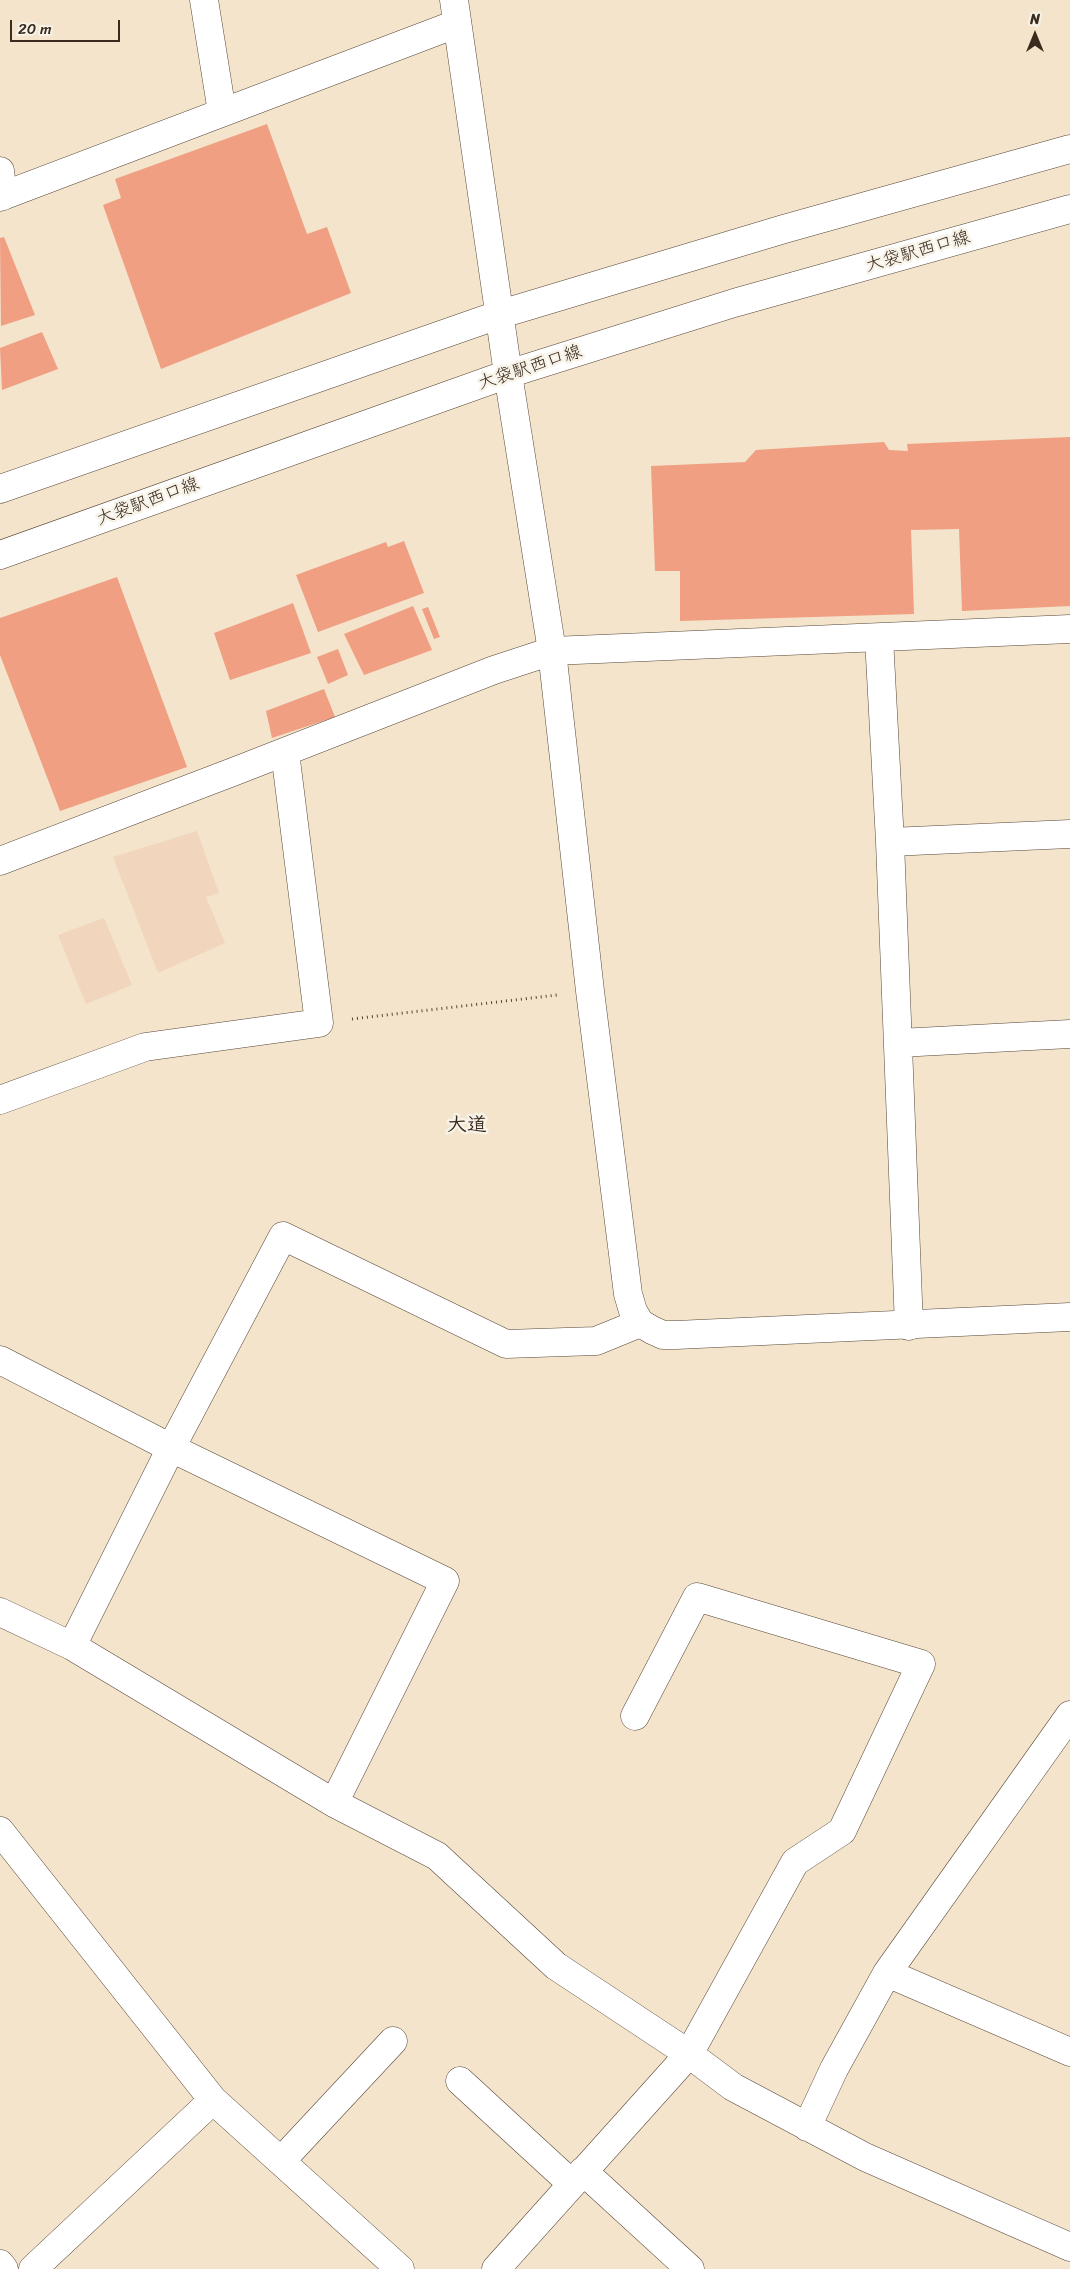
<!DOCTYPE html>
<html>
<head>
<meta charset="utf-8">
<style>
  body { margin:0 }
  #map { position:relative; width:1070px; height:2269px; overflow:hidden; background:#f3e4cb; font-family:Sriracha,sans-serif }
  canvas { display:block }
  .north { position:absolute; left:1010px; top:10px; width:50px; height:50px; -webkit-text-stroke:4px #f7f3e8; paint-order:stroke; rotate:0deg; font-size:14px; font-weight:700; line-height:20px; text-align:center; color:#3b2a1e }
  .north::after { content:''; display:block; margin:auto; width:18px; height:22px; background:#3b2a1e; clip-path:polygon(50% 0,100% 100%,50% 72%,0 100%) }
  .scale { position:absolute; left:10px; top:20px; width:110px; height:22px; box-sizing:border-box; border:2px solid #3b2a1e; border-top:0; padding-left:6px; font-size:15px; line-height:18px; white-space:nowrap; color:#3b2a1e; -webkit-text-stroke:4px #f7f3e8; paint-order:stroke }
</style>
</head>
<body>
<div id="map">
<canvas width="1070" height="2269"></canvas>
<div class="north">N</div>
<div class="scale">20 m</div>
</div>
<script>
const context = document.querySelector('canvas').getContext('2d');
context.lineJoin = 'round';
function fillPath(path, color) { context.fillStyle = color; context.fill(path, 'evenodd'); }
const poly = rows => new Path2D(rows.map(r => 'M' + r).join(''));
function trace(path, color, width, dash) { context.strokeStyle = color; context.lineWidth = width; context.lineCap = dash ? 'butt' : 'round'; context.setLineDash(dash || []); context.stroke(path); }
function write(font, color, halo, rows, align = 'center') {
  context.font = font + ' Sriracha,"Klee One",sans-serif'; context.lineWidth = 5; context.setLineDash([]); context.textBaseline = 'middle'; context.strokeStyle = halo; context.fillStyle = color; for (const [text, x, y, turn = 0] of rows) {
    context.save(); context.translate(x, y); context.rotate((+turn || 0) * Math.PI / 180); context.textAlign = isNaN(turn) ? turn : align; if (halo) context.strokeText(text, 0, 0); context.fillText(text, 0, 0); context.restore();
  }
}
fillPath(poly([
  [197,831,219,893,206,897,225,943,158,973,113,857],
  [104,918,132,985,86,1004,58,935]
]), '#f1d5bd');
fillPath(poly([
  [267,124,307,234,327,227,351,293,161,369,103,205,121,198,115,179],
  [4,237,35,315,1,326,0,238],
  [42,332,58,369,2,390,0,348],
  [1070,437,1070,606,962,611,959,529,911,530,914,614,680,621,680,571,655,571,651,466,745,462,756,450,884,442,889,450,908,451,907,444],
  [404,541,424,593,318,632,296,575,386,542,388,547],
  [117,577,187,767,60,811,0,655,0,618],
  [293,603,311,653,230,680,214,633],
  [413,606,432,650,364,675,344,634],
  [428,607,440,637,434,639,422,609],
  [338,649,348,675,328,684,317,657],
  [324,689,335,717,272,738,266,711]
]), '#f09f83');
const minor = poly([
  [204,0,222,112],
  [0,171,3,196],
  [0,197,456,24],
  [879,638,890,842,909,1326],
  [890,842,1070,834],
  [0,861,238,770,494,670,552,651,1070,629],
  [899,1043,1070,1034],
  [0,1100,145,1047,319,1023,285,752],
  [0,1360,171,1448,445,1581,334,1803],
  [0,1612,72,1646,334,1803,437,1856,556,1966,689,2054,733,2087,865,2157,1070,2247],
  [72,1646,171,1448,283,1236,506,1344,596,1341,640,1323],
  [0,1831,213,2100,400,2269],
  [887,1973,1070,2052],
  [460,2081,572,2184],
  [807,2127,834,2069,887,1973,1070,1715],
  [281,2161,393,2041],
  [583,2171,690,2269],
  [33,2269,213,2100],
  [496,2269,689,2054,795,1862,842,1831,921,1664,697,1597,635,1716]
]);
const tertiary = poly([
  [454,0,508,374,552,651,590,991,628,1294,633,1311,640,1323,652,1330,663,1335,676,1335,1070,1317],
  [0,489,501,314,784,229,1070,149],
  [0,555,508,374,734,303,1070,209],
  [0,2264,4,2269]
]);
trace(minor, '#574638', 29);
trace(tertiary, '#574638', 29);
trace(poly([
  [352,1019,557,995]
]), '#574638', 3, [1, 4]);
trace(minor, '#fff', 28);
trace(tertiary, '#fff', 28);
write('18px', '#3b2a1e', '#f7f3e8', [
  ["大袋駅西口線",918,252,-16],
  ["大袋駅西口線",530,368,-18],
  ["大袋駅西口線",148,502,-20]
]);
write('bold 20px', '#3b2a1e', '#f7f3e8', [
  ["大道",467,1126]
]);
</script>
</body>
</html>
